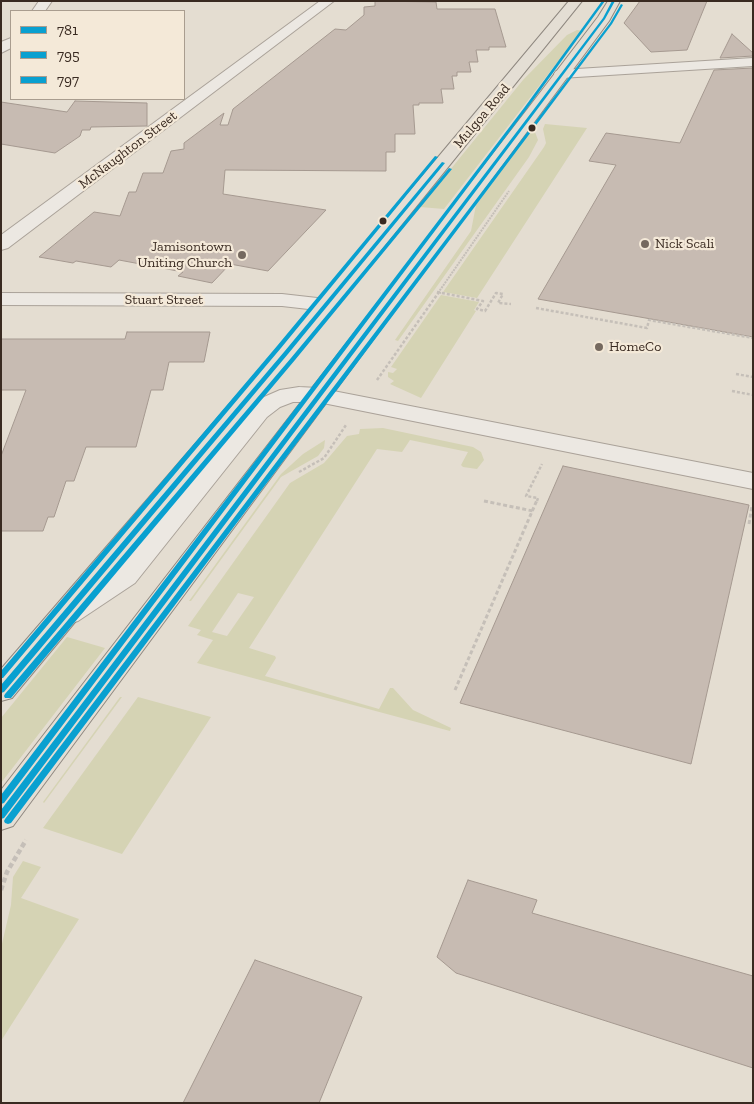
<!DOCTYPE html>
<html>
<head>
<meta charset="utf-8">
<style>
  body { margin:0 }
  #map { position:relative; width:754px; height:1104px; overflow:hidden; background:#e4ddd1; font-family:"Zilla Slab",serif }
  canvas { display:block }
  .frame { position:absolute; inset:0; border:2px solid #392a21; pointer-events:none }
  .legend { position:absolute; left:10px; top:10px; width:175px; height:90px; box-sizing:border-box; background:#f4e9d8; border:1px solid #a99d8f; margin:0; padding:6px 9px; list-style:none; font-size:15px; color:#392a21 }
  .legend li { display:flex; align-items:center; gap:10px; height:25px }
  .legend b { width:25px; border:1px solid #a99d8f }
</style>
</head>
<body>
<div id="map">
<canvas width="754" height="1104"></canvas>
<div class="frame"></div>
<ul class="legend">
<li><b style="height:6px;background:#09a0d0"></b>781</li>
<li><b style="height:6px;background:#09a0d0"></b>795</li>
<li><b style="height:6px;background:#09a0d0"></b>797</li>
</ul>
</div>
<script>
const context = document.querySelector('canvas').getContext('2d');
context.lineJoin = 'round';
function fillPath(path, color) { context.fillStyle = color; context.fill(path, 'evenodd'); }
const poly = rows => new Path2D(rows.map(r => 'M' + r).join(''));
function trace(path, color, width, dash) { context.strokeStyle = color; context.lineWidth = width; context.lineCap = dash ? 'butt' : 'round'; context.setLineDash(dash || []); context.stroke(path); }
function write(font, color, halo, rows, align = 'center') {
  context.font = font + ' "Zilla Slab",serif'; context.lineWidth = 4.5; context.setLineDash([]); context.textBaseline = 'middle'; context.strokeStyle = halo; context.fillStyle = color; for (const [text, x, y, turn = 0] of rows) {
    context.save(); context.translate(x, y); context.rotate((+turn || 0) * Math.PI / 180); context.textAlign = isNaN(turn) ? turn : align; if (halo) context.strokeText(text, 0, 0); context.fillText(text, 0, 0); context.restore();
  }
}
fillPath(poly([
  [577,30,584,31,556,64,444,209,420,207,523,80,567,35],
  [535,123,537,124,535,132,538,140,529,157,398,341,395,340,471,231,476,205],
  [545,124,587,128,477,298,443,292,544,147,546,143,543,129],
  [441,295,479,302,474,310,476,311,421,398,390,384,394,381,388,377,388,372,393,373,397,369,391,367],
  [383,428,473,447,481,452,484,460,477,469,463,467,461,465,468,452,410,440,402,452,377,449,249,648,275,656,276,658,265,676,379,709,390,688,393,688,413,710,451,728,450,731,197,663,213,640,197,635,201,630,188,626,290,483,324,463,347,436,359,434,360,429],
  [238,593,254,597,227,636,212,632],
  [325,440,324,448,318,456,281,477,191,601,189,601,281,474,303,454],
  [67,637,105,648,1,783,1,718],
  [120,697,122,697,44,803,43,802],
  [138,697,211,717,122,854,43,828],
  [23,861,41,867,21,898,79,919,1,1041,1,948,11,905,13,877]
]), '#d5d3b4');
const building = poly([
  [375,1,436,2,437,9,495,9,506,47,489,47,489,50,476,50,478,62,469,62,471,72,457,72,457,76,452,76,454,89,441,89,443,103,419,103,419,105,413,105,415,134,395,134,395,152,386,152,386,171,225,170,223,194,326,210,268,271,230,264,212,283,178,276,183,272,119,260,111,267,76,261,73,263,39,257,94,212,120,216,129,192,136,192,143,173,163,173,171,151,184,149,184,143,224,113,220,125,228,125,233,109,335,29,346,30,364,15,364,7,375,6,375,1],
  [640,1,707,1,687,50,651,52,624,23,640,1],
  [732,34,753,53,753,56,720,58,732,34],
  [753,68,753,337,538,299,616,165,589,161,606,133,680,143,714,70,753,68],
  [75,101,147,103,147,126,91,127,90,130,82,130,80,136,55,153,1,144,1,102,67,112,75,101],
  [127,332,210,332,204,362,169,362,163,390,151,390,136,447,86,447,74,481,66,481,54,517,48,517,43,531,1,531,1,456,26,390,1,390,1,339,125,339,127,332],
  [563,466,749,505,691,764,460,703,563,466],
  [468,880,537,900,532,913,753,976,753,1068,456,973,437,957,468,880],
  [255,960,362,997,319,1103,183,1103,255,960]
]);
fillPath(building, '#c7bbb2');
trace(building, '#a59990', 1);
const minor = poly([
  [39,1,52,1,45,11,32,11,39,1],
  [320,1,334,1,8,248,1,250,1,235,320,1],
  [11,38,11,48,1,53,1,42,11,38],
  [753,58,753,66,561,78,556,77,554,74,556,71,561,70,753,58],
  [1,293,282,294,326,299,333,301,336,305,333,309,326,311,282,306,1,305,1,293],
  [299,387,318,388,753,473,753,489,318,402,293,402,280,407,267,417,135,583,78,621,68,624,58,621,53,614,58,607,115,569,251,407,264,397,280,390,299,387]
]);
const major = poly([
  [569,1,582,1,294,358,12,698,1,701,1,669,278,348,569,1],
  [608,1,620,1,609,21,13,826,1,830,1,790,526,111,598,17,608,1]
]);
trace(minor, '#aaa299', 2);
trace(major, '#8f8880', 2);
trace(poly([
  [437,292,441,293],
  [438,293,509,191]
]), '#c5bfb8', 2, [2, 1]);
trace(poly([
  [437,292,483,301,477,309,485,311,496,293,503,294,498,303,511,304],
  [536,308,647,328,649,320,753,338],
  [736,374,753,377],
  [377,380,439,292],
  [732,391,753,395],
  [299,472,324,458,346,425],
  [537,501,538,498,526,496,542,464]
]), '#c5bfb8', 2.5, [3, 2]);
trace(poly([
  [484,501,533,511],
  [749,524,752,506],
  [455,690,537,500]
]), '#c5bfb8', 3, [4, 2.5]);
trace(poly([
  [1,890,7,872,26,840]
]), '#c5bfb8', 4.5, [5, 3]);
fillPath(minor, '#ece8e2');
fillPath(major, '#e4ded4');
fillPath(poly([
  [612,1,615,1,605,19,533,115,4,818,1,819,1,810,531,113,603,18,612,1],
  [442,162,445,163,288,354,4,692,1,693,1,685,284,352,442,162]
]), '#09a0d0');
fillPath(poly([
  [621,4,623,5,612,24,540,120,11,823,8,824,5,823,4,821,5,819,538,118,610,23,621,4],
  [449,168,452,169,295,360,11,698,5,698,4,696,5,694,291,358,449,168]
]), '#09a0d0');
fillPath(poly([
  [602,1,605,1,526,110,4,803,1,804,1,795,524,108,602,1],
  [435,156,438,157,281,348,3,678,1,678,1,671,277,346,435,156]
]), '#09a0d0');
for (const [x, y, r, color] of [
  [532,128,4.5,"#392a21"],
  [383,221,4.5,"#392a21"],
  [645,244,5,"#75695f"],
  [242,255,5,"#75695f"],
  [599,347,5,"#75695f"]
]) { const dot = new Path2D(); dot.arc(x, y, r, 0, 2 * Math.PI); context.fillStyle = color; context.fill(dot); trace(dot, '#f4e9d8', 2); }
write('14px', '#392a21', '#f4e9d8', [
  ["Mulgoa Road",482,116,-50],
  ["McNaughton Street",128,150,-37],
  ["Stuart Street",164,300]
]);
write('14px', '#392a21', '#f4e9d8', [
  ["Nick Scali",655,244],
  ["Jamisontown",232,247,"right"],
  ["Uniting Church",232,263,"right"],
  ["HomeCo",609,347]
], 'left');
</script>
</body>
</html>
